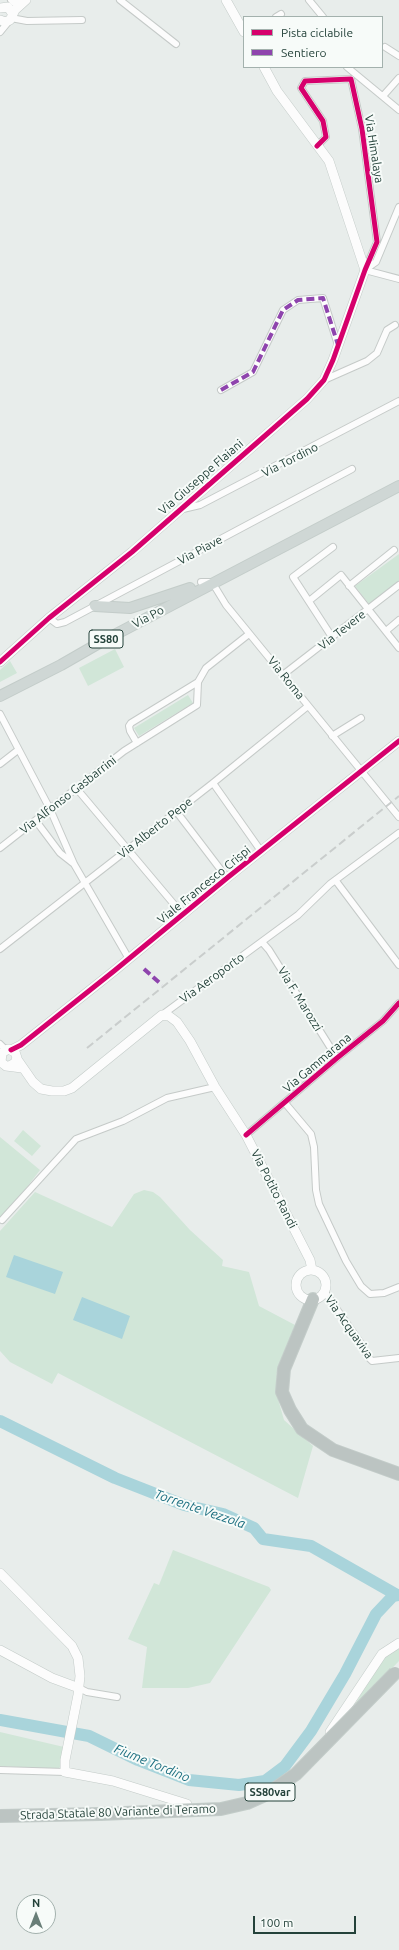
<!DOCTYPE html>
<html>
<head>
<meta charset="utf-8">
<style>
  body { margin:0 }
  #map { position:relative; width:399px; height:1950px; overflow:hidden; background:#e8edeb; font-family:Ubuntu,sans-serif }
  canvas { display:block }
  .legend { position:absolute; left:243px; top:16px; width:140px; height:52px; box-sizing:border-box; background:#f7fbf9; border:1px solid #a3b1ad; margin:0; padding:5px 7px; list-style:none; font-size:12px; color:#24423a }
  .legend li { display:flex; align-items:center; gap:8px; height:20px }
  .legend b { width:20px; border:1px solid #a3b1ad }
  .north { position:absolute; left:16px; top:1894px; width:40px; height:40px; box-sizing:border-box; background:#f7fbf9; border:1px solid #a3b1ad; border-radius:50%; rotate:0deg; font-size:11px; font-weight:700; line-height:16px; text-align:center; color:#24423a }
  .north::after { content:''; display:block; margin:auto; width:14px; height:18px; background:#697e78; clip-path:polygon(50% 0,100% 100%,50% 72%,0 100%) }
  .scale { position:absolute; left:253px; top:1916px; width:103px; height:18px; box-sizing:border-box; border:2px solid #24423a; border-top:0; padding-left:5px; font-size:12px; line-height:14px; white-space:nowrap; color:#24423a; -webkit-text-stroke:3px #f7fbf9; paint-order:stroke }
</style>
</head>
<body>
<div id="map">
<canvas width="399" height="1950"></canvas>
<ul class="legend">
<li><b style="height:5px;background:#d6006c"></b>Pista ciclabile</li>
<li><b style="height:5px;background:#8e44ad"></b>Sentiero</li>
</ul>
<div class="north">N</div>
<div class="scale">100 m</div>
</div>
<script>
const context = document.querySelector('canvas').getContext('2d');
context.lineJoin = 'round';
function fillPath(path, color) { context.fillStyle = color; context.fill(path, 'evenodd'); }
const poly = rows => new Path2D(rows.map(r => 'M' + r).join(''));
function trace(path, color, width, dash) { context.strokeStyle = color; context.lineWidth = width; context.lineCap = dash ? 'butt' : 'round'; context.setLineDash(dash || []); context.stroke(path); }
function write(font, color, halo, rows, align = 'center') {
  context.font = font + ' Ubuntu,sans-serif'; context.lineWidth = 4; context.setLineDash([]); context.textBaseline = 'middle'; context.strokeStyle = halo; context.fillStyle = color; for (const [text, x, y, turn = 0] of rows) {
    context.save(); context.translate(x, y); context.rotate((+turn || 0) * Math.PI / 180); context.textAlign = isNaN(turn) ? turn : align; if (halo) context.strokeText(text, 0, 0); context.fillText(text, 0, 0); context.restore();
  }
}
fillPath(poly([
  [399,554,399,581,369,604,355,586],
  [115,649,124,667,88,686,79,668],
  [10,661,17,673,0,682,0,670],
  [188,695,193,703,139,736,134,728],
  [23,1130,41,1146,32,1156,14,1141],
  [0,1137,40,1170,2,1220,0,1219],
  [144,1190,153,1192,160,1197,190,1230,223,1260,222,1266,249,1272,259,1306,295,1325,277,1369,276,1392,284,1420,313,1446,298,1498,58,1373,52,1384,10,1362,0,1351,0,1231,35,1192,112,1227,134,1194],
  [173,1550,269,1587,271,1590,210,1683,188,1688,142,1688,147,1647,128,1639,154,1583,159,1585],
  [399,1645,399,1661,352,1710,382,1657],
  [0,1732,64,1747,60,1767,58,1769,0,1766]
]), '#d1e6d8');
fillPath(poly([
  [14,1255,63,1272,55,1294,6,1277],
  [82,1297,130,1316,122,1339,73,1320]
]), '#a9d4db');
trace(poly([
  [0,1421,115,1478,184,1505,223,1514,254,1528,263,1539,311,1546,397,1595],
  [0,1720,89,1736,138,1760,189,1780,239,1785,265,1781,285,1766,311,1731,345,1674,376,1614,393,1596,399,1595]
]), '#a9d4db', 12);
const street = poly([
  [11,0,14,3,22,3],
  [120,0,176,44],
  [309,0,323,17],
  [276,17,281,14],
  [11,18,27,21,82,20],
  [0,32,9,21],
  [385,47,399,56],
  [347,67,399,110],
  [383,96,399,78],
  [317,146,326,137,323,121,301,88,305,81,351,79,362,129,377,242,365,270],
  [366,269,376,262,399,207],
  [365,270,399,279],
  [324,380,367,361,377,353,387,330,395,325],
  [221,390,253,372,283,310,298,300,323,298,338,345],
  [183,509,200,505,399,401],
  [201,582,212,582,226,605,399,817],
  [349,586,394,550],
  [309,601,341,575,399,648],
  [49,618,57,624,65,622,352,469],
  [386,631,399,620],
  [332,637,293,577,333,547],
  [284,674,399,585],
  [0,714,50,809,74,864,129,959],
  [332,736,361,718],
  [137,743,130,731,129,726,131,723,198,682],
  [0,764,18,750],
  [213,783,261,851],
  [77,789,183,915],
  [176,811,227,878],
  [36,821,60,853,74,864],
  [0,848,124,751,197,705,198,682,206,668,249,634],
  [336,881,399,965],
  [262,942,269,950,337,1058],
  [0,949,213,783,308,706],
  [162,1015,298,915,330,884,399,833],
  [0,1044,6,1050],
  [285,1103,311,1134,314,1147,316,1190,319,1204,346,1261,361,1286,370,1294,384,1293,399,1287],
  [246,1135,337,1058,383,1021,399,1003],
  [2,1220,76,1139,123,1121,167,1098,215,1087],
  [324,1291,360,1342,368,1357,372,1361,399,1358],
  [79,1688,87,1692,117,1697],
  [0,1770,65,1772]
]);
const secondary = poly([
  [226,0,244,32],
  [0,8,8,7,12,13],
  [0,20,5,22,10,20,15,10,26,0],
  [0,662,49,618,132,552,307,399,324,380,333,360,365,270,329,161,277,91,264,67],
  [11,1050,21,1045,114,971,227,878,399,741],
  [17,1059,33,1082,41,1089,52,1091,64,1091,72,1088,162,1015,169,1016,177,1022,190,1041,215,1087,246,1135,310,1260,312,1270],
  [9,1066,15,1063,17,1058,15,1052,8,1049,2,1053,1,1062,6,1066,22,1068],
  '296 1285a15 15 0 1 1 30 0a15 15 0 1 1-30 0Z',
  [0,1573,72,1646,78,1658,80,1676,78,1695,65,1760,65,1772,113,1781,187,1804],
  [0,1650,52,1678,79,1688],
  [330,1732,382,1654,399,1643]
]);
const primary = poly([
  [95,606,130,608,190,588],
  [0,696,61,665,101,642,399,486]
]);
const highway = poly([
  [313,1299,284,1369,282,1392,290,1410,302,1429,333,1450,399,1474],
  [0,1816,100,1814]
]);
trace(street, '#c5cac8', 8);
trace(secondary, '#c3cbc8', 10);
trace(primary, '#c3ccc9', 12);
trace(highway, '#c3ccc9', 14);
trace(street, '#fcfcfc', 6);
trace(secondary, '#fcfcfc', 9);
trace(primary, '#cfd7d5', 10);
trace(highway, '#bcc4c2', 12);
trace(poly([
  [87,1048,399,796]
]), '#c9cdcc', 2, [8, 4]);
const highwayBridge = poly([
  [100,1814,221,1809,247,1803,267,1794,296,1774,395,1673]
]);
trace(highwayBridge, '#c3ccc9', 14, []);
trace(highwayBridge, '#bcc4c2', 12);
trace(poly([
  [221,390,253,372,283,310,298,300,323,298,338,345],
  [144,969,162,985]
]), '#8e44ad', 4, [8, 4]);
trace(poly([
  [0,662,49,618,132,552,307,399,324,380,333,360,365,270,377,242,362,129,351,79,305,81,301,88,323,121,326,137,317,146],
  [11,1050,21,1045,114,971,227,878,399,741],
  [246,1135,337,1058,383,1021,399,1003]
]), '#d6006c', 5);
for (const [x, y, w] of [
  [106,639,34],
  [270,1792,50]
]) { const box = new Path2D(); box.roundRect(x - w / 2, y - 9, w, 18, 3); context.fillStyle = '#f7fbf9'; context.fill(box); trace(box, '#24423a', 1); }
write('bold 11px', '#24423a', null, [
  ["SS80",106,639],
  ["SS80var",270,1792]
]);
write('12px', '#24423a', '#f7fbf9', [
  ["Via Himalaya",374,149,81],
  ["Via Tordino",290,460,-27],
  ["Via Giuseppe Flaiani",201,477,-41],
  ["Via Piave",200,550,-28],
  ["Via Po",148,617,-28],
  ["Via Tevere",342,630,-38],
  ["Via Roma",286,678,51],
  ["Via Alfonso Gasbarrini",68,795,-38],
  ["Via Alberto Pepe",155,828,-38],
  ["Viale Francesco Crispi",204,885,-39],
  ["Via Aeroporto",212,978,-36],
  ["Via F. Marozzi",300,999,58],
  ["Via Gammarana",317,1063,-40],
  ["Via Potito Randi",274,1189,63],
  ["Via Acquaviva",349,1327,55],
  ["Strada Statale 80 Variante di Teramo",118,1812,-2]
]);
write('italic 13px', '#1c6f80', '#f7fbf9', [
  ["Torrente Vezzola",200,1509,19],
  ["Fiume Tordino",152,1763,22]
]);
</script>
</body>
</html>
